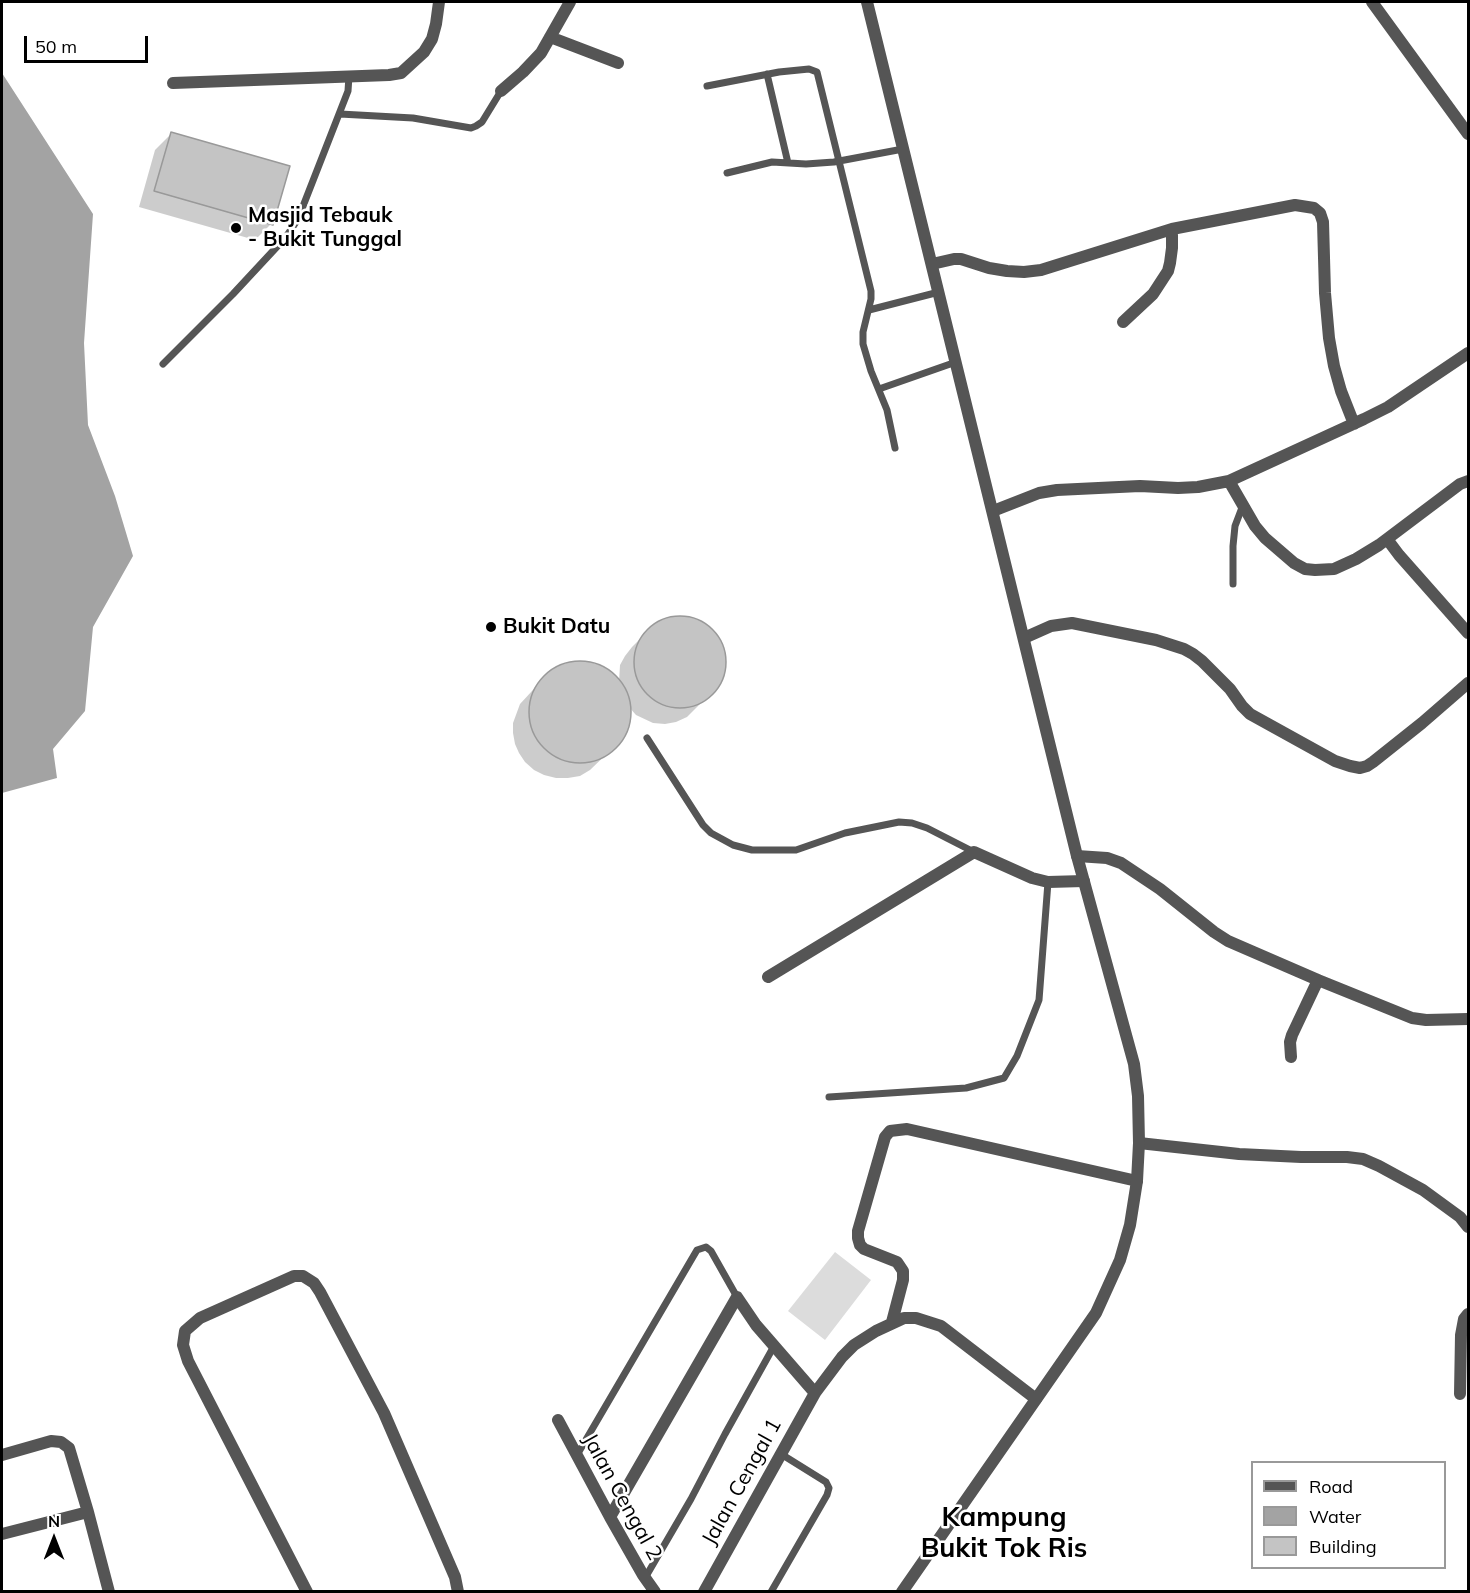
<!DOCTYPE html>
<html>
<head>
<meta charset="utf-8">
<style>
  body { margin:0 }
  #map { position:relative; width:1470px; height:1593px; overflow:hidden; background:#fff; font-family:Mulish,sans-serif }
  canvas { display:block }
  .frame { position:absolute; inset:0; border:3px solid #000; pointer-events:none }
  .legend { position:absolute; left:1251px; top:1461px; width:195px; height:108px; box-sizing:border-box; background:#fff; border:2px solid #999; margin:0; padding:8px 10px; list-style:none; font-size:18px; color:#000 }
  .legend li { display:flex; align-items:center; gap:12px; height:30px }
  .legend b { width:30px; border:2px solid #999 }
  .north { position:absolute; left:24px; top:1509px; width:60px; height:60px; -webkit-text-stroke:4px #fff; paint-order:stroke; rotate:0deg; font-size:16px; font-weight:700; line-height:24px; text-align:center; color:#000 }
  .north::after { content:''; display:block; margin:auto; width:21px; height:27px; background:#000; clip-path:polygon(50% 0,100% 100%,50% 72%,0 100%) }
  .scale { position:absolute; left:24px; top:36px; width:124px; height:27px; box-sizing:border-box; border:3px solid #000; border-top:0; padding-left:8px; font-size:18px; line-height:21px; white-space:nowrap; color:#000; -webkit-text-stroke:4px #fff; paint-order:stroke }
</style>
</head>
<body>
<div id="map">
<canvas width="1470" height="1593"></canvas>
<div class="frame"></div>
<ul class="legend">
<li><b style="height:8px;background:#555"></b>Road</li>
<li><b style="height:16px;background:#a3a3a3"></b>Water</li>
<li><b style="height:16px;background:#c4c4c4"></b>Building</li>
</ul>
<div class="north">N</div>
<div class="scale">50 m</div>
</div>
<script>
const context = document.querySelector('canvas').getContext('2d');
context.lineJoin = 'round';
function fillPath(path, color) { context.fillStyle = color; context.fill(path, 'evenodd'); }
const poly = rows => new Path2D(rows.map(r => 'M' + r).join(''));
function trace(path, color, width, dash) { context.strokeStyle = color; context.lineWidth = width; context.lineCap = dash ? 'butt' : 'round'; context.setLineDash(dash || []); context.stroke(path); }
function write(font, color, halo, rows, align = 'center') {
  context.font = font + ' Mulish,sans-serif'; context.lineWidth = 5; context.setLineDash([]); context.textBaseline = 'middle'; context.strokeStyle = halo; context.fillStyle = color; for (const [text, x, y, turn = 0] of rows) {
    context.save(); context.translate(x, y); context.rotate((+turn || 0) * Math.PI / 180); context.textAlign = isNaN(turn) ? turn : align; if (halo) context.strokeText(text, 0, 0); context.fillText(text, 0, 0); context.restore();
  }
}
fillPath(poly([
  [835,1252,871,1280,825,1340,788,1311]
]), '#dcdcdc');
fillPath(poly([
  [2,73,93,214,84,343,88,425,115,496,133,556,93,627,85,711,53,749,57,778,2,793]
]), '#a3a3a3');
fillPath(poly([
  [171,134,271,224,255,240,139,207,155,150],
  [679,618,690,620,701,623,710,630,718,639,722,649,724,661,723,672,719,683,712,692,687,717,676,722,665,724,653,723,636,715,629,707,628,725,623,736,616,745,590,770,580,776,568,778,556,778,544,775,534,770,525,762,519,753,515,744,513,733,513,723,520,704,543,679,551,672,569,664,589,664,598,667,608,672,619,682,620,665,625,656,632,647,649,630,667,620]
]), '#0003');
const building = poly([
  [171,132,290,166,273,225,154,191,171,132],
  '634 662a46 46 0 1 1 92 0a46 46 0 1 1-92 0Z',
  '529 712a51 51 0 1 1 102 0a51 51 0 1 1-102 0Z'
]);
fillPath(building, '#c4c4c4');
trace(building, '#999', 1.5);
trace(poly([
  [767,74,788,163],
  [707,86,779,72,809,69,817,72,871,291,871,299,863,332,863,344,871,371,887,410,895,448],
  [340,114,413,118,471,128,476,126,482,122,501,91],
  [727,173,772,162,806,164,834,162,903,149],
  [869,310,939,292],
  [163,364,233,294,286,237,298,219,348,91,349,76],
  [879,389,956,362],
  [1233,584,1233,546,1235,526,1243,505],
  [647,738,703,825,711,833,733,845,752,850,796,850,845,833,899,822,912,823,927,828,974,852],
  [829,1097,966,1088,1004,1078,1017,1056,1039,1000,1048,882],
  [577,1455,697,1250,706,1247,711,1251,737,1297],
  [645,1578,691,1499,725,1434,774,1346],
  [771,1592,827,1495,829,1488,826,1482,781,1454]
]), '#555', 7);
trace(poly([
  [1372,2,1468,134],
  [550,37,618,63],
  [173,83,389,75,401,73,424,52,432,39,436,24,439,2],
  [501,91,523,72,541,53,570,2],
  [932,264,954,259,961,259,989,268,1007,271,1024,272,1041,270,1172,229,1295,205,1314,208,1320,213,1323,222,1325,293,1329,338,1334,366,1341,391,1354,424],
  [1123,322,1153,294,1168,271,1170,263,1172,248,1172,229],
  [1229,481,1255,526,1265,538,1294,563,1305,569,1315,570,1334,569,1356,559,1379,545,1460,484,1468,481],
  [993,511,1039,493,1057,490,1140,486,1178,488,1198,487,1229,481,1364,419,1388,407,1468,353],
  [1387,539,1399,555,1468,633],
  [1024,638,1051,626,1072,623,1156,640,1184,649,1193,654,1202,661,1230,689,1242,706,1250,714,1335,761,1350,766,1360,768,1367,766,1373,762,1422,723,1468,683],
  [1077,856,1107,858,1121,863,1160,889,1214,932,1228,941,1318,980,1412,1018,1426,1020,1468,1019],
  [768,977,974,852,1032,878,1048,882,1084,881],
  [1291,1057,1290,1042,1292,1035,1318,980],
  [1139,1143,1239,1154,1301,1157,1347,1157,1363,1159,1379,1166,1423,1190,1460,1217,1468,1227],
  [892,1322,903,1280,903,1271,897,1262,864,1249,860,1245,858,1238,858,1231,885,1137,890,1131,907,1129,1137,1181],
  [1460,1394,1461,1335,1464,1319,1468,1314],
  [558,1420,610,1517,643,1575,655,1592],
  [2,1455,51,1441,61,1442,69,1448,88,1512,109,1592],
  [610,1517,737,1297,756,1325,815,1393],
  [2,1534,88,1512],
  [307,1592,188,1361,183,1345,185,1331,200,1318,294,1276,303,1276,314,1283,320,1292,384,1413,455,1577,458,1592],
  [704,1592,815,1393,842,1357,854,1345,876,1331,904,1318,916,1318,941,1326,1036,1399]
]), '#555', 12);
trace(poly([
  [867,2,1077,856,1134,1064,1138,1096,1139,1143,1137,1181,1130,1225,1120,1260,1096,1313,902,1592]
]), '#555', 12);
for (const [x, y, r, color] of [
  [236,228,6,"#000"],
  [491,627,6,"#000"]
]) { const dot = new Path2D(); dot.arc(x, y, r, 0, 2 * Math.PI); context.fillStyle = color; context.fill(dot); trace(dot, '#fff', 2); }
write('bold 21px', '#000', '#fff', [
  ["Masjid Tebauk",248,216],
  ["- Bukit Tunggal",248,240],
  ["Bukit Datu",503,627]
], 'left');
write('21px', '#000', '#fff', [
  ["Jalan Cengal 1",742,1482,-61],
  ["Jalan Cengal 2",622,1497,61]
]);
write('bold 27px', '#000', '#fff', [
  ["Kampung",1004,1518],
  ["Bukit Tok Ris",1004,1549]
]);
</script>
</body>
</html>
